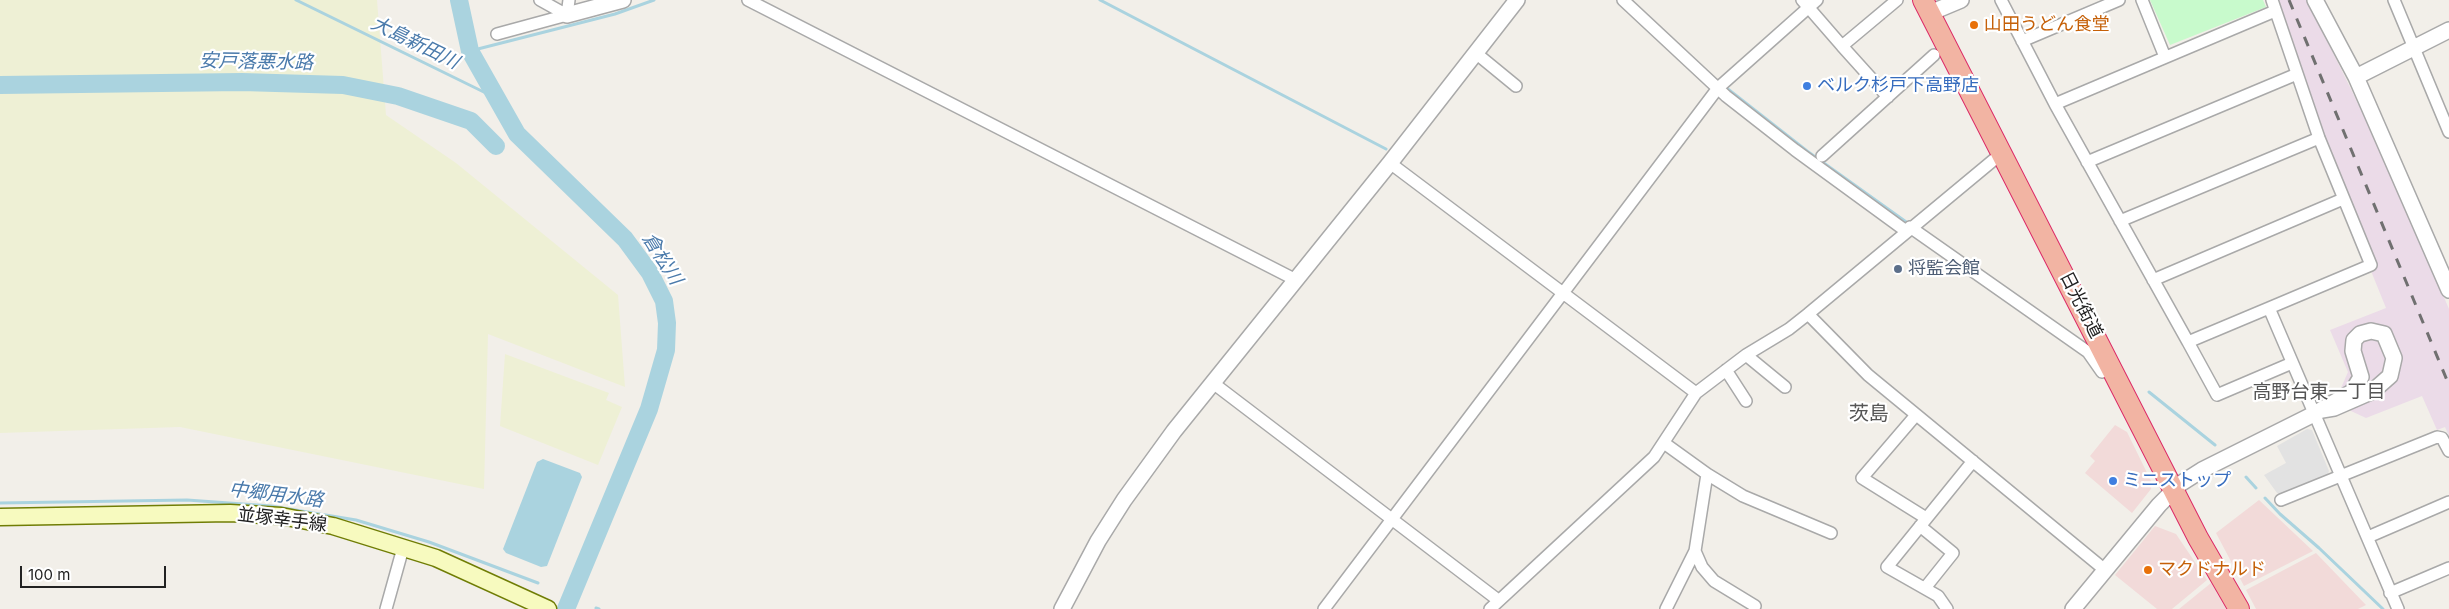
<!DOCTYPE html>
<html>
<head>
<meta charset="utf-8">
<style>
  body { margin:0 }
  #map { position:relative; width:2449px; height:609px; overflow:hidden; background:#f2efe9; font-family:Inter,sans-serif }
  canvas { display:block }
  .scale { position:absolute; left:20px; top:566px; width:146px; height:22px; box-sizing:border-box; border:2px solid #222; border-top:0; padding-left:6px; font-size:15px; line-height:18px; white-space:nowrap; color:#222; -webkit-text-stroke:4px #fff; paint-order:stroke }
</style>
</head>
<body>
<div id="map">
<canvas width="2449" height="609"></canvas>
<div class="scale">100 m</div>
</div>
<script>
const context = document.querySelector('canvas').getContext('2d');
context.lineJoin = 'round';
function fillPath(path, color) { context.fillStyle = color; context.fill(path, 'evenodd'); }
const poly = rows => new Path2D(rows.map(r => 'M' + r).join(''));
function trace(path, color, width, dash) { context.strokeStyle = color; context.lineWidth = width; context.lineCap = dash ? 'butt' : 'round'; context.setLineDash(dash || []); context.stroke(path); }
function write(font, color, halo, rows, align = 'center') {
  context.font = font + ' Inter,"Noto Sans JP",sans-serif'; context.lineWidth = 4.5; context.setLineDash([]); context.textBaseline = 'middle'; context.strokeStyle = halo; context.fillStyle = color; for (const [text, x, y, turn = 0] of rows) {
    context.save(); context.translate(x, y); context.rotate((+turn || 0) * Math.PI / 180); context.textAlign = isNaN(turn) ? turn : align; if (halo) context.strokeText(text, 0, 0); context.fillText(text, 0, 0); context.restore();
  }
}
fillPath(poly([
  [2115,425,2127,432,2151,481,2151,489,2132,513,2085,473,2095,461,2090,456],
  [2259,500,2313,551,2244,586,2216,533],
  [2155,526,2176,534,2207,580,2172,609,2157,609,2115,575],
  [2316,553,2366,605,2358,609,2256,609,2246,590],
  [2211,583,2226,609,2179,609]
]), '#f2dad9');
fillPath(poly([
  [2278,0,2307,0,2379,146,2449,309,2449,436,2445,427,2437,430,2422,396,2366,418,2351,411,2341,388,2348,372,2330,330,2386,308,2371,271]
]), '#ebdbe8');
fillPath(poly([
  [0,0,377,0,386,115,456,163,618,295,625,387,488,334,484,489,180,427,0,433],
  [505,354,609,393,606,400,622,407,598,465,500,426]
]), '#eef0d5');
fillPath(poly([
  [2150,0,2263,0,2266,7,2170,45]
]), '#c8facc');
fillPath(poly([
  [2307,429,2312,430,2329,471,2327,476,2284,495,2277,493,2264,475,2286,463,2277,446]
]), '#e2e2e2');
fillPath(poly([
  [543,459,580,473,582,477,547,566,541,567,506,553,503,549,537,462]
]), '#aad3df');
trace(poly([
  [296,0,496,98],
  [1100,0,1386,149],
  [470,51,615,14,654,0],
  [1724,86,1807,151,1909,224],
  [2149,392,2215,445],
  [2246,477,2256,488],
  [2265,498,2280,514,2319,548,2383,609],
  [0,503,187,500,271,506,356,520,429,542,538,583],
  [596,608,599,609]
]), '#aad3df', 3);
trace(poly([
  [459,0,470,51,517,134,625,239,650,273,664,301,667,323,666,350,649,409,566,609],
  [0,85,242,82,343,85,398,96,471,121,496,146]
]), '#aad3df', 18);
const minor = poly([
  [540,0,567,15],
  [748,0,1296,280],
  [1623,0,1726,96,1795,150,1906,231],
  [1802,0,1842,46,1897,0],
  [2001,0,2055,104,2188,342,2269,308],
  [2142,0,2165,57],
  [2272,0,2319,138,2371,265,2269,308,2398,609],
  [2394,0,2449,132],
  [567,15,569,0],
  [497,34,567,15],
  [2022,41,2119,0],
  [1842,46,1888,97],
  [1477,54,1516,86],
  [2055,104,2275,11],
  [1822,156,1934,55],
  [2087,162,2297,74],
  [1390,163,1696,393],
  [2120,221,2319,138],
  [1910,227,2088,352,2102,372,2113,368],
  [2153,280,2343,199],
  [1808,314,1868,375,2105,570],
  [2188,342,2217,395,2292,363],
  [1746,355,1785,387],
  [1726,370,1746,401],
  [1213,383,1498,600],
  [1916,415,1862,478,1926,518],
  [1664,443,1707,474,1695,551,1702,567,1714,581,1755,606],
  [1707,474,1743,496,1831,533],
  [2281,500,2437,437,2442,438,2449,451],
  [1920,526,1953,553,1925,588],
  [2368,537,2449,502],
  [2390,593,2449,568],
  [386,609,403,548],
  [1324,609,1718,88,1817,0],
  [1490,609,1654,457,1696,393,1746,355,1789,329,1808,314,2002,153],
  [1666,609,1695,551],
  [1947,609,1938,596,1887,567,1973,461]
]);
const tertiary = poly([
  [2315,0,2356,77,2449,290],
  [1930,13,1961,0],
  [567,15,623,0],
  [2356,77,2449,30],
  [1062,609,1098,541,1124,500,1174,431,1390,163,1517,0],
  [2073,609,2159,505,2180,484,2202,470,2314,414,2352,392,2361,377,2353,351,2354,340,2360,334,2371,331,2384,334,2394,358,2390,376,2373,391,2334,408,2322,410]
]);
const secondary = poly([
  [0,517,230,513,281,516,333,526,436,558,548,609]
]);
const trunk = poly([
  [1923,0,2198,538,2239,609]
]);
trace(minor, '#a9a9a9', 14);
trace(tertiary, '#a9a9a9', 18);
trace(secondary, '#707d05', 19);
trace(trunk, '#dc2a67', 22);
trace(minor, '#fff', 11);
trace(tertiary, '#fff', 15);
trace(secondary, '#f7fabf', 16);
trace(trunk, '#f2b4a3', 20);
trace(poly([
  [2289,0,2449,385]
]), '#707070', 3, [10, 10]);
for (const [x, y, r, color] of [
  [1974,25,5,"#e8710a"],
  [1807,86,5,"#3f7fe0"],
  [1898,269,5,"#5c6f8a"],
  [2113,481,5,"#3f7fe0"],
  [2148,570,5,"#e8710a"]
]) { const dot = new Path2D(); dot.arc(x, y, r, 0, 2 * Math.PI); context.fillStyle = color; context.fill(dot); trace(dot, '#fff', 2); }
write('18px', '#c56008', '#fff', [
  ["山田うどん食堂",1984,25],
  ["マクドナルド",2158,570]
], 'left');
write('18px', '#366cbe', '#fff', [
  ["ベルク杉戸下高野店",1817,86],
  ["ミニストップ",2123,481]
], 'left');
write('18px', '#4e5e75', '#fff', [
  ["将監会館",1908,269]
], 'left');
write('18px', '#222', '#fff', [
  ["日光街道",2081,305,63],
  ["並塚幸手線",282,520,7]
]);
write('italic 19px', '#4a7aab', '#fff', [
  ["大島新田川",415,43,26],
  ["安戸落悪水路",256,62,1],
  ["倉松川",662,259,58],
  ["中郷用水路",276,495,7]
]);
write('19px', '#555', '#fff', [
  ["高野台東一丁目",2319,392]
]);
write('20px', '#555', '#fff', [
  ["茨島",1869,414]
]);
</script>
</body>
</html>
